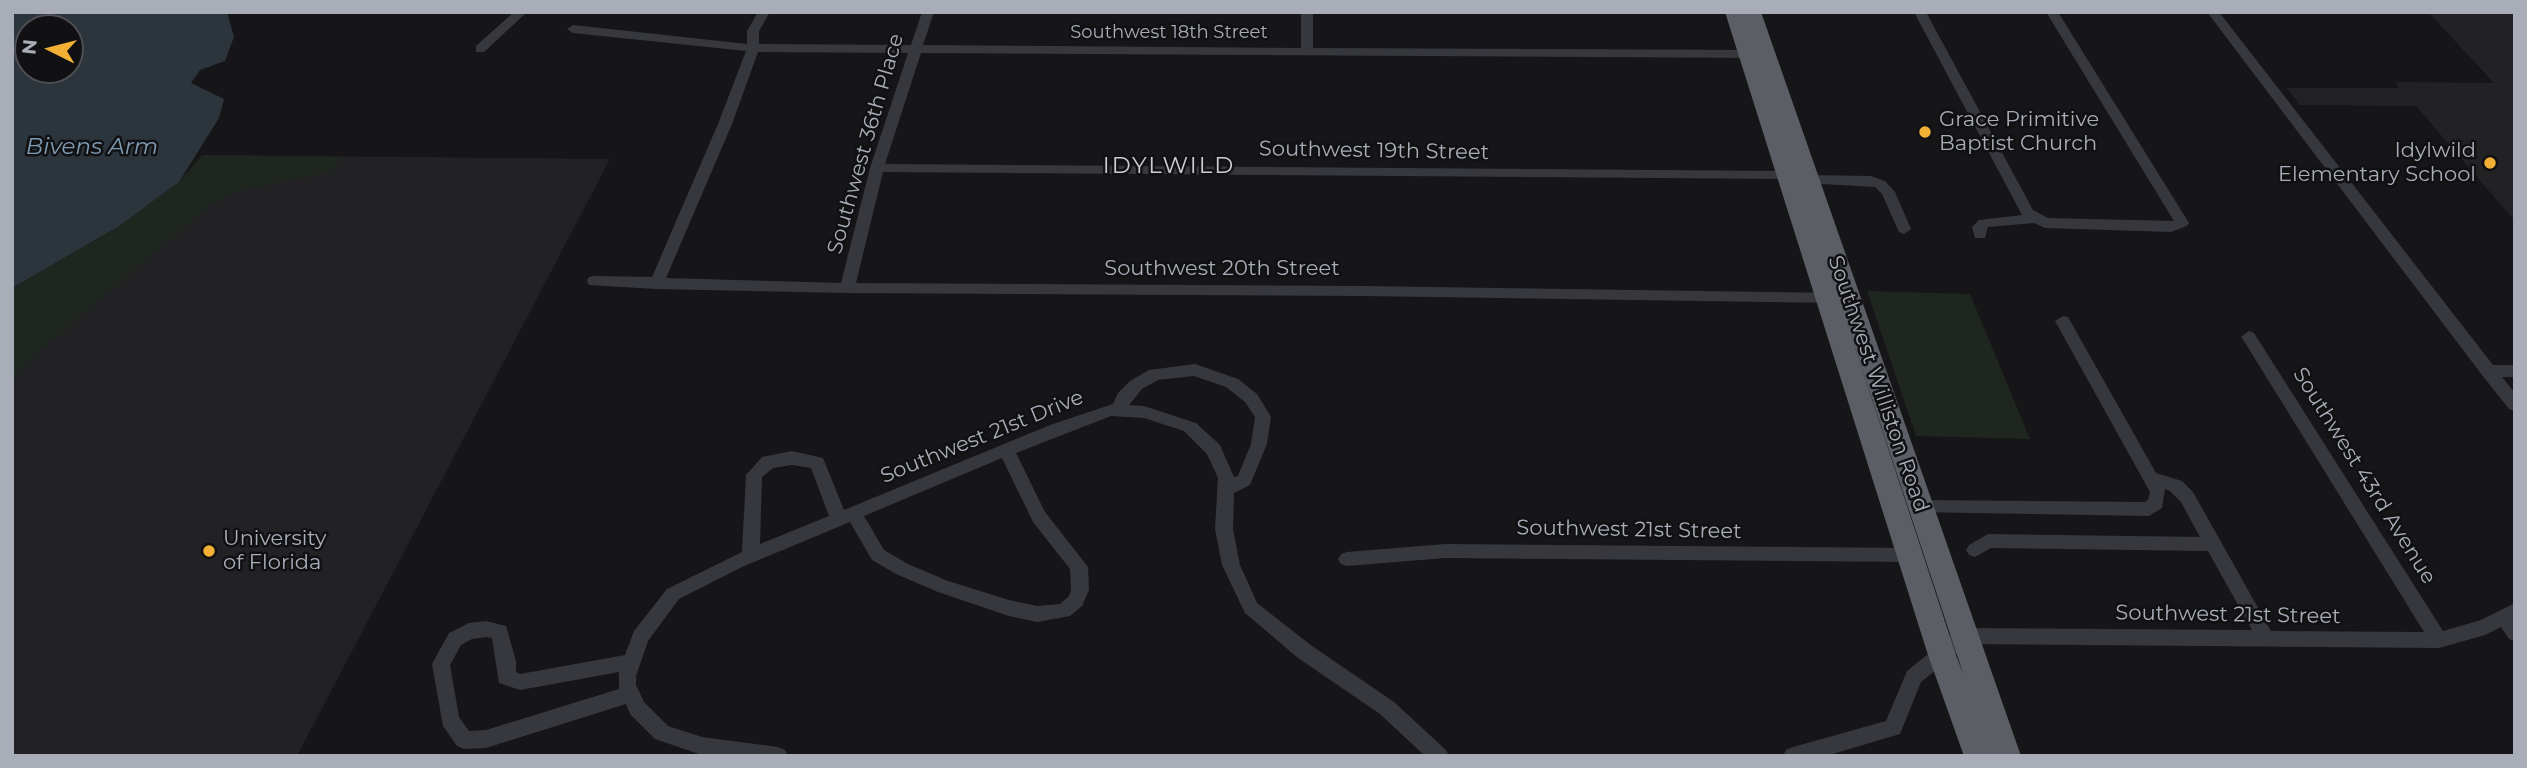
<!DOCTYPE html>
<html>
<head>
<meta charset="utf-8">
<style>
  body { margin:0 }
  #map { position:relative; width:2527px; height:768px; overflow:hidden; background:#161618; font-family:Montserrat,sans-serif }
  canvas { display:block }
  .frame { position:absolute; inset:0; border:14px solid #a8adb8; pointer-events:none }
  .north { position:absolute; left:14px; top:14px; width:70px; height:70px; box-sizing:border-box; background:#111113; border:2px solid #4d4f55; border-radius:50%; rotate:276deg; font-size:19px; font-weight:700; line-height:28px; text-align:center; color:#a8adb8 }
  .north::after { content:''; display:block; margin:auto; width:24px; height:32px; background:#f2b134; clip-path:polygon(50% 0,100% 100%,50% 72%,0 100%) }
</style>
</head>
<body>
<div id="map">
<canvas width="2527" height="768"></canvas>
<div class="frame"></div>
<div class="north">N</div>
</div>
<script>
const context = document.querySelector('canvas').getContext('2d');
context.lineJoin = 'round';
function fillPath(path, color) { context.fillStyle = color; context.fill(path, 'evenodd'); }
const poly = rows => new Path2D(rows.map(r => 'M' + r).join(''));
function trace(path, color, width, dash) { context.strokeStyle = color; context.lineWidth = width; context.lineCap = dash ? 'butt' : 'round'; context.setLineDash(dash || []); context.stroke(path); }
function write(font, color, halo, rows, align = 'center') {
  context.font = font + ' Montserrat,sans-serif'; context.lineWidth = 5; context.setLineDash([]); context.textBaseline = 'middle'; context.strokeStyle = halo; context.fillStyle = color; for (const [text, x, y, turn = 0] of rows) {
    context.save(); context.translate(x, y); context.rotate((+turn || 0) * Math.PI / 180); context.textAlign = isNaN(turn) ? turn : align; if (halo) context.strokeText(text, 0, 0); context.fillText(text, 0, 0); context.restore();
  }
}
fillPath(poly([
  [2428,12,2515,12,2515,221,2416,106,2300,105,2287,88,2399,88,2395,82,2494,83],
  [202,155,610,159,297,756,12,756,12,288,119,226,179,182]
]), '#222225');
fillPath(poly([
  [202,155,343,157,331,172,234,192,210,206,36,354,12,380,12,288,119,226,179,182],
  [1867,291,1970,294,2030,439,1916,436]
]), '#1e261f');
fillPath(poly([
  [12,12,227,12,234,37,225,61,200,70,191,83,224,99,219,118,179,182,119,226,12,288],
  [28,28,70,28,70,70,28,70]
]), '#2c353c');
fillPath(poly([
  [514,12,527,12,484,52,476,52,476,46,514,12],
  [758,12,770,12,759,31,759,44,911,45,922,12,934,12,923,45,1301,48,1301,12,1313,12,1313,48,1760,50,1766,54,1760,58,921,53,885,164,1786,171,1793,175,1786,179,883,172,856,283,1363,286,1837,293,1844,298,1837,303,1363,296,847,293,656,289,589,285,587,281,589,277,594,276,652,277,718,124,746,51,573,33,567,29,573,25,747,44,747,31,758,12],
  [758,52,908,53,870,168,841,283,666,278,732,124,758,52],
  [1914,12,1926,12,2033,210,2048,218,2174,221,2046,12,2058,12,2189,223,2187,226,2171,232,2045,228,2034,223,1988,227,1985,238,1975,238,1972,227,1979,220,2022,215,1914,12],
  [2207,12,2219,12,2493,365,2515,365,2515,377,2502,377,2515,393,2515,411,2509,409,2482,375,2207,12],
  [1809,175,1871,176,1885,181,1895,192,1911,229,1904,234,1899,232,1882,194,1875,187,1804,183,1802,180,1809,175],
  [2063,316,2068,317,2156,473,2182,481,2193,492,2271,631,2424,632,2244,341,2241,337,2249,331,2254,333,2443,631,2481,620,2515,603,2515,641,2509,639,2501,627,2485,635,2439,648,1968,644,1921,682,1900,734,1826,756,1783,756,1786,750,1793,747,1886,721,1907,671,1958,630,1964,628,2252,630,2208,551,1991,548,1975,557,1969,555,1966,550,1969,545,1988,534,2200,537,2181,502,2170,491,2165,489,2162,508,2149,516,1914,512,1912,507,1914,502,1920,500,2145,502,2148,500,2150,492,2055,321,2063,316],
  [1195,364,1238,379,1257,394,1271,417,1267,444,1252,480,1250,485,1234,493,1233,529,1240,565,1257,603,1312,646,1394,702,1446,750,1449,756,1425,756,1380,714,1298,658,1245,613,1222,565,1215,529,1218,478,1207,454,1184,431,1144,418,1111,416,1016,453,1045,512,1088,567,1089,590,1082,606,1070,616,1037,622,1009,616,938,592,896,574,872,560,850,522,742,567,679,599,648,641,636,676,636,685,644,702,668,726,702,737,778,747,785,750,788,756,702,755,655,739,630,714,626,704,486,748,464,749,457,746,443,726,432,664,449,633,469,623,486,621,506,626,516,661,516,672,520,674,625,655,634,631,667,589,742,552,746,475,762,457,792,451,823,458,844,510,1050,425,1113,404,1118,393,1130,381,1149,370,1195,364],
  [1194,376,1226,387,1245,402,1255,417,1251,444,1238,476,1234,477,1220,445,1196,423,1144,406,1129,405,1142,389,1158,380,1194,376],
  [1002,458,1033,522,1070,569,1071,590,1069,596,1060,604,1037,606,1009,600,948,581,908,564,884,550,864,516,1002,458],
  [792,465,811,468,829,516,760,544,762,477,773,468,792,465],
  [486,637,492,638,499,683,520,690,619,672,619,689,486,730,469,731,459,717,450,665,461,645,472,639,486,637],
  [1445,544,1911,548,1917,550,1920,555,1917,560,1911,562,1445,558,1347,566,1341,564,1338,559,1341,554,1347,552,1445,544]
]), '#37383d');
fillPath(poly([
  [1725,12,1761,12,2021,756,1964,756,1928,655,1725,12],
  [1845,317,1964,676,1956,655,1845,317]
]), '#5b5e65');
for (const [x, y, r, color] of [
  [1925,132,7,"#f2b134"],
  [2490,163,7,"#f2b134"],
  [209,551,7,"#f2b134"]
]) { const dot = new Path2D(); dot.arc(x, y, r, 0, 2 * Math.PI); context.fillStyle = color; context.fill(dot); trace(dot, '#111113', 2.5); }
write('18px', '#a8adb8', '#111113', [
  ["Southwest 18th Street",1169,33]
]);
write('21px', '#a8adb8', '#111113', [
  ["Grace Primitive",1939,120],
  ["Baptist Church",1939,144],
  ["Idylwild",2476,151,"right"],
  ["Elementary School",2476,175,"right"],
  ["University",223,539],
  ["of Florida",223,563]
], 'left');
write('21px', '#a8adb8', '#111113', [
  ["Southwest 36th Place",866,144,-74],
  ["Southwest 19th Street",1374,151,1],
  ["Southwest 20th Street",1222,269],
  ["Southwest Williston Road",1878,384,71],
  ["Southwest 21st Drive",982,437,-22],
  ["Southwest 43rd Avenue",2364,476,58],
  ["Southwest 21st Street",1629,530,1],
  ["Southwest 21st Street",2228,615,1]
]);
write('italic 23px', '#7f9bb3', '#111113', [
  ["Bivens Arm",92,147]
]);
context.letterSpacing = '2px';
write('23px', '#c9ccd4', '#111113', [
  ["IDYLWILD",1169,166]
]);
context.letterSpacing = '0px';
</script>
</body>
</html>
